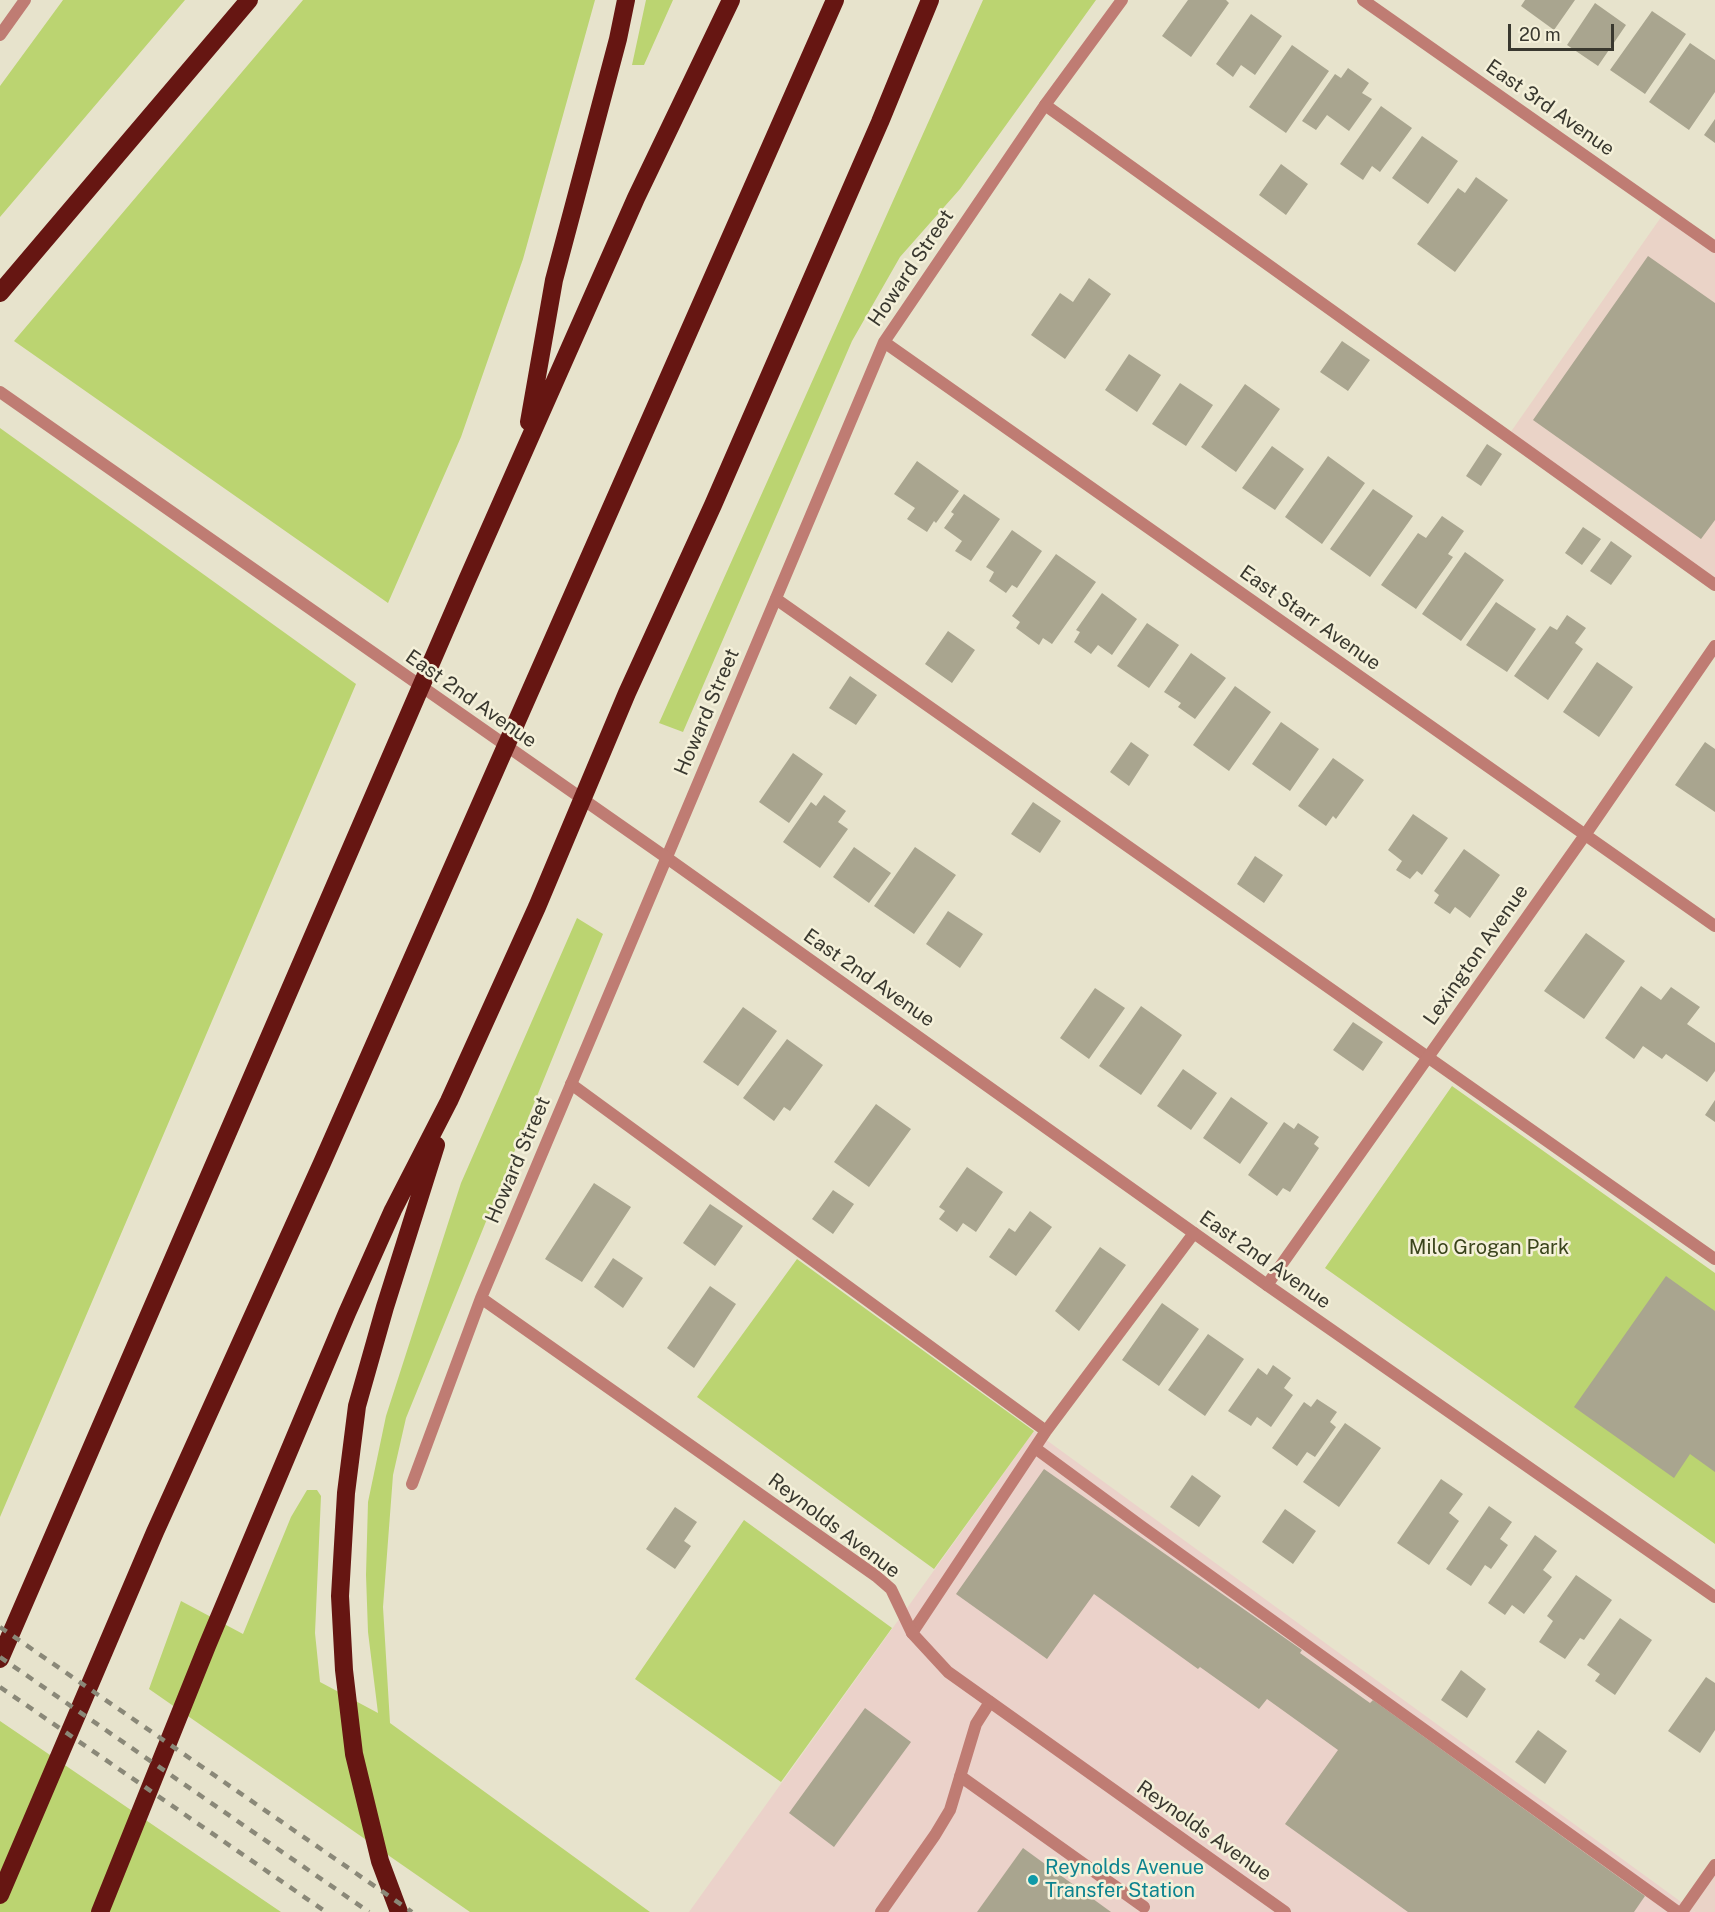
<!DOCTYPE html>
<html>
<head>
<meta charset="utf-8">
<style>
  body { margin:0 }
  #map { position:relative; width:1715px; height:1912px; overflow:hidden; background:#e7e3cc; font-family:"Public Sans",sans-serif }
  canvas { display:block }
  .scale { position:absolute; left:1508px; top:24px; width:106px; height:27px; box-sizing:border-box; border:3px solid #39382f; border-top:0; padding-left:8px; font-size:18px; line-height:21px; white-space:nowrap; color:#39382f; -webkit-text-stroke:4px #f4f0d9; paint-order:stroke }
</style>
</head>
<body>
<div id="map">
<canvas width="1715" height="1912"></canvas>
<div class="scale">20 m</div>
</div>
<script>
const context = document.querySelector('canvas').getContext('2d');
context.lineJoin = 'round';
function fillPath(path, color) { context.fillStyle = color; context.fill(path, 'evenodd'); }
const poly = rows => new Path2D(rows.map(r => 'M' + r).join(''));
function trace(path, color, width, dash) { context.strokeStyle = color; context.lineWidth = width; context.lineCap = dash ? 'butt' : 'round'; context.setLineDash(dash || []); context.stroke(path); }
function write(font, color, halo, rows, align = 'center') {
  context.font = font + ' "Public Sans",sans-serif'; context.lineWidth = 5; context.setLineDash([]); context.textBaseline = 'middle'; context.strokeStyle = halo; context.fillStyle = color; for (const [text, x, y, turn = 0] of rows) {
    context.save(); context.translate(x, y); context.rotate((+turn || 0) * Math.PI / 180); context.textAlign = isNaN(turn) ? turn : align; if (halo) context.strokeText(text, 0, 0); context.fillText(text, 0, 0); context.restore();
  }
}
fillPath(poly([
  [1666,210,1715,244,1715,585,1510,433],
  [1715,1867,1715,1912,1695,1912,1687,1907]
]), '#ead3c7');
fillPath(poly([
  [1034,1431,1695,1912,689,1912]
]), '#ebd2ca');
fillPath(poly([
  [63,0,185,0,0,217,0,86],
  [303,0,595,0,523,259,461,437,388,603,14,341],
  [646,0,673,0,644,65,632,65],
  [983,0,1096,0,960,189,900,257,852,341,683,732,659,723],
  [0,428,356,684,0,1517],
  [577,918,603,934,406,1418,393,1475,383,1607,390,1723,650,1912,470,1912,149,1689,181,1601,243,1634,291,1517,307,1490,317,1490,321,1496,315,1633,320,1682,378,1713,368,1632,366,1575,368,1502,386,1416,461,1183],
  [1452,1086,1715,1273,1715,1544,1325,1268],
  [797,1259,1034,1431,934,1569,697,1397],
  [744,1520,892,1628,781,1782,635,1679],
  [0,1721,281,1912,0,1912]
]), '#bbd471');
fillPath(poly([
  [1188,0,1226,0,1229,3,1191,57,1162,36],
  [1525,0,1575,0,1554,30,1521,6],
  [1595,3,1626,25,1598,66,1567,45],
  [1652,11,1686,34,1645,94,1610,70],
  [1251,14,1282,36,1255,75,1241,65,1233,77,1216,64],
  [1690,43,1715,60,1715,92,1689,130,1649,102],
  [1292,45,1329,71,1286,133,1249,107],
  [1348,68,1369,83,1362,93,1372,99,1349,131,1327,115,1316,130,1302,121,1335,74,1341,78],
  [1381,106,1412,128,1380,172,1372,166,1363,180,1340,164],
  [1715,119,1715,143,1704,135],
  [1422,136,1458,161,1428,204,1392,178],
  [1281,164,1308,184,1286,215,1259,195],
  [1476,177,1508,200,1455,272,1417,244,1458,188,1465,193],
  [1648,256,1715,303,1715,520,1701,539,1533,420],
  [1089,278,1111,294,1065,359,1031,335,1060,293,1073,302],
  [1342,341,1370,360,1348,391,1320,372],
  [1129,354,1161,375,1137,412,1105,390],
  [1180,383,1213,405,1186,446,1152,424],
  [1245,384,1280,409,1236,472,1201,447],
  [1487,444,1502,454,1481,486,1466,476],
  [1272,446,1304,469,1275,510,1242,488],
  [1328,456,1365,483,1322,544,1285,517],
  [917,461,959,491,936,523,934,521,927,532,907,519,915,508,894,494],
  [1373,489,1413,516,1370,577,1330,549],
  [964,494,1000,519,971,561,955,551,962,541,944,528,954,514,951,512],
  [1442,516,1464,531,1448,554,1453,557,1416,609,1381,585,1418,533,1426,538],
  [1583,527,1601,539,1582,565,1565,553],
  [1012,530,1042,551,1017,588,1012,585,1006,593,989,581,994,572,986,567],
  [1611,541,1632,556,1611,585,1590,571],
  [1465,552,1504,580,1461,641,1422,614],
  [1056,554,1096,582,1052,644,1043,638,1039,645,1016,628,1020,622,1012,616],
  [1102,593,1137,619,1112,655,1098,645,1091,654,1074,642,1080,632,1076,630],
  [1496,602,1536,629,1507,672,1466,645],
  [1567,615,1586,628,1575,643,1583,649,1548,700,1514,676,1550,626,1557,630],
  [1147,623,1179,645,1149,688,1117,666],
  [948,631,975,650,952,683,925,664],
  [1191,653,1226,678,1195,719,1178,707,1181,703,1164,692],
  [1597,662,1633,687,1599,737,1563,712],
  [850,676,877,695,856,725,829,708],
  [1235,686,1271,712,1229,771,1193,745],
  [1281,722,1319,749,1290,791,1252,764],
  [1131,742,1149,755,1129,786,1110,772],
  [1705,742,1715,749,1715,812,1675,785],
  [793,753,823,774,789,823,759,802],
  [1333,758,1364,780,1336,819,1333,816,1326,826,1298,806],
  [824,795,846,811,838,822,848,829,820,868,783,842,811,802,816,806],
  [1033,802,1061,821,1040,853,1011,834],
  [1413,814,1448,838,1422,875,1417,871,1410,879,1396,870,1402,861,1388,850],
  [854,847,891,873,869,903,833,877],
  [915,847,956,875,914,934,874,906],
  [1464,849,1500,875,1470,918,1455,907,1450,914,1434,903,1439,895,1434,891],
  [1255,856,1283,875,1264,903,1237,884],
  [948,911,983,934,960,968,926,944],
  [1586,933,1625,961,1584,1019,1544,991],
  [1641,986,1661,1000,1671,987,1700,1007,1687,1024,1715,1043,1715,1071,1707,1082,1666,1054,1662,1059,1643,1046,1634,1059,1605,1038],
  [1095,988,1125,1008,1089,1059,1060,1038],
  [1141,1006,1182,1035,1141,1095,1099,1066],
  [743,1007,777,1031,738,1086,703,1062],
  [1353,1022,1383,1042,1363,1071,1333,1050],
  [787,1039,823,1065,790,1111,784,1107,774,1121,743,1098],
  [1183,1069,1217,1093,1191,1130,1157,1106],
  [1231,1097,1268,1123,1240,1164,1203,1138],
  [1715,1100,1715,1122,1705,1115],
  [876,1104,911,1129,869,1187,834,1162],
  [1284,1122,1294,1129,1298,1123,1319,1137,1314,1144,1319,1148,1290,1192,1283,1188,1277,1196,1248,1175],
  [967,1167,1003,1192,976,1232,963,1223,957,1232,939,1219,945,1211,939,1207],
  [594,1183,631,1207,582,1282,545,1259],
  [833,1190,854,1204,833,1234,812,1219],
  [710,1204,743,1226,715,1266,683,1243],
  [1030,1211,1052,1227,1016,1276,989,1257,1009,1228,1015,1232],
  [1100,1247,1126,1265,1079,1331,1055,1311],
  [613,1258,643,1278,623,1308,594,1287],
  [1666,1276,1715,1311,1715,1472,1690,1454,1674,1478,1574,1407],
  [710,1286,736,1304,694,1368,667,1348],
  [1162,1303,1199,1329,1159,1386,1122,1360],
  [1208,1334,1244,1359,1205,1416,1168,1390],
  [1273,1365,1291,1378,1284,1388,1293,1395,1271,1427,1257,1417,1251,1426,1228,1411,1258,1368,1267,1375],
  [1317,1399,1337,1412,1330,1422,1336,1427,1315,1457,1307,1452,1297,1466,1272,1448,1304,1402,1311,1407],
  [1345,1423,1381,1448,1339,1507,1303,1482],
  [1044,1469,1302,1650,1300,1653,1370,1703,1373,1700,1645,1896,1634,1912,1408,1912,1285,1824,1338,1750,1267,1699,1259,1709,1200,1667,1198,1669,1094,1594,1047,1659,956,1594],
  [1192,1475,1221,1496,1199,1527,1170,1507],
  [1441,1479,1463,1494,1449,1513,1459,1521,1429,1565,1397,1543],
  [1489,1506,1512,1522,1500,1539,1508,1545,1491,1569,1485,1565,1471,1586,1446,1569],
  [675,1507,697,1522,684,1541,691,1546,675,1569,646,1549],
  [1285,1509,1316,1531,1293,1564,1262,1542],
  [1535,1535,1557,1551,1543,1570,1552,1577,1524,1614,1512,1605,1505,1615,1488,1603],
  [1576,1575,1612,1600,1584,1640,1580,1638,1565,1659,1539,1642,1553,1621,1547,1616],
  [1620,1618,1652,1640,1615,1695,1595,1681,1600,1674,1587,1665],
  [1461,1670,1486,1689,1467,1718,1441,1700],
  [1706,1677,1715,1683,1715,1730,1700,1753,1668,1731],
  [865,1708,911,1742,834,1847,789,1813],
  [1538,1730,1567,1751,1545,1784,1515,1762],
  [1023,1848,1111,1912,977,1912]
]), '#a9a58f');
trace(poly([
  [1045,105,1715,585],
  [776,599,1715,1259],
  [571,1084,1046,1431],
  [1035,1448,1141,1526,1678,1912],
  [912,1633,1046,1431,1194,1233],
  [960,1776,1144,1907],
  [881,1912,935,1835,950,1810,976,1724,990,1702],
  [1682,1912,1715,1865]
]), '#bf7c73', 12);
trace(poly([
  [1363,0,1715,247],
  [0,35,25,0],
  [884,342,1715,926],
  [1267,1285,1585,835,1715,646],
  [481,1298,876,1576,891,1589,912,1633,948,1672,1285,1912],
  [412,1484,481,1298,884,342,1045,105,1122,0]
]), '#bf7c73', 12);
trace(poly([
  [0,392,667,858,1267,1285,1715,1597]
]), '#bf7c73', 12);
trace(poly([
  [0,293,249,0],
  [529,422,554,280,618,39,626,0],
  [0,1659,467,580,636,198,731,0],
  [0,1895,155,1532,322,1163,835,0],
  [100,1912,207,1646,347,1313,393,1210,449,1101,537,907,627,693,713,505,880,122,930,0],
  [399,1912,380,1861,354,1754,344,1670,340,1596,346,1493,357,1406,385,1307,436,1145]
]), '#661612', 18);
trace(poly([
  [0,1627,412,1912],
  [0,1657,369,1912],
  [0,1687,326,1912]
]), '#8a8878', 4.5, [8, 8]);
for (const [x, y, r, color] of [
  [1033,1880,6,"#0f9aa8"]
]) { const dot = new Path2D(); dot.arc(x, y, r, 0, 2 * Math.PI); context.fillStyle = color; context.fill(dot); trace(dot, '#f4f0d9', 2); }
write('20px', '#39382f', '#f4f0d9', [
  ["East 3rd Avenue",1550,108,35],
  ["Howard Street",911,268,-56],
  ["East Starr Avenue",1310,618,35],
  ["East 2nd Avenue",471,699,35],
  ["Howard Street",707,712,-67],
  ["Lexington Avenue",1476,955,-55],
  ["East 2nd Avenue",869,978,35],
  ["Howard Street",518,1160,-67],
  ["East 2nd Avenue",1265,1260,35],
  ["Reynolds Avenue",834,1526,37],
  ["Reynolds Avenue",1204,1831,35]
]);
write('20px', '#3a441b', '#f4f0d9', [
  ["Milo Grogan Park",1489,1248]
]);
write('20px', '#0d838f', '#f4f0d9', [
  ["Reynolds Avenue",1045,1868],
  ["Transfer Station",1045,1891]
], 'left');
</script>
</body>
</html>
